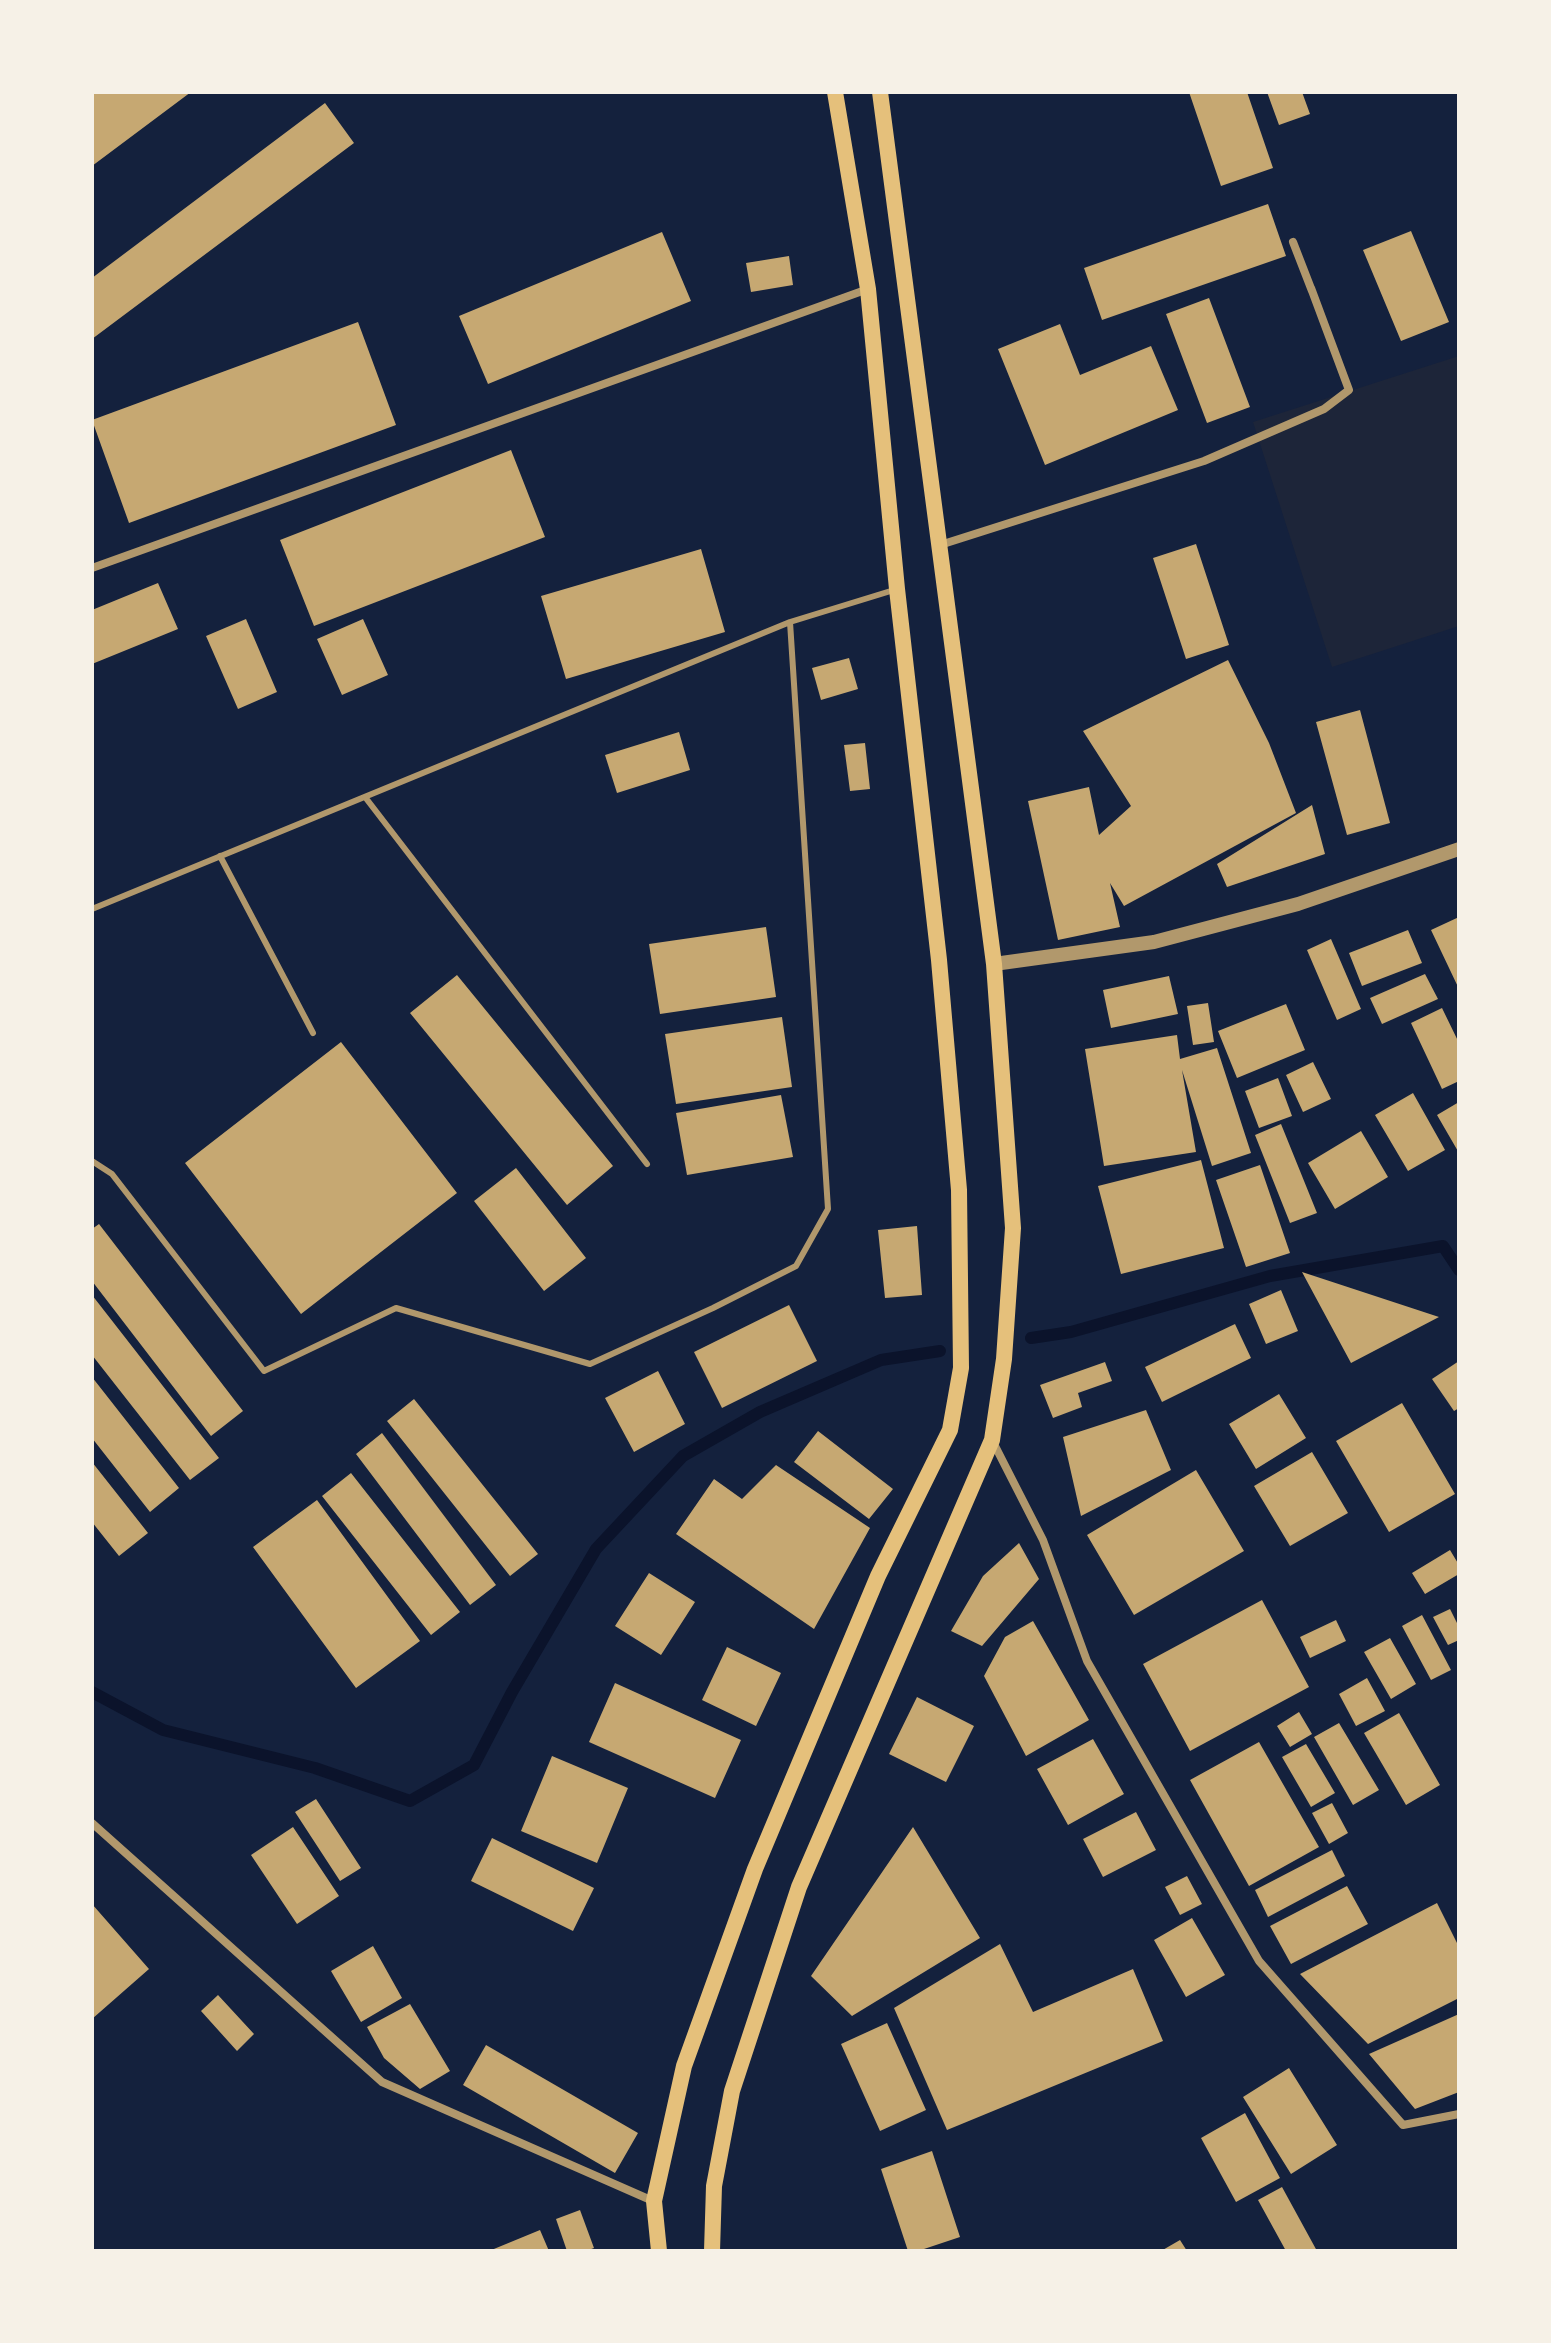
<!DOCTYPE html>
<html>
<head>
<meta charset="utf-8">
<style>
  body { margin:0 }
  #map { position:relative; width:1551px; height:2343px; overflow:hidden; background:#14213d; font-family:Bitter,serif }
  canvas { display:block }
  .frame { position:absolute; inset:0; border:94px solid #f6f1e7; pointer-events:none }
</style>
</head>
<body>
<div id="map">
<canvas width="1551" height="2343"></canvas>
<div class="frame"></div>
</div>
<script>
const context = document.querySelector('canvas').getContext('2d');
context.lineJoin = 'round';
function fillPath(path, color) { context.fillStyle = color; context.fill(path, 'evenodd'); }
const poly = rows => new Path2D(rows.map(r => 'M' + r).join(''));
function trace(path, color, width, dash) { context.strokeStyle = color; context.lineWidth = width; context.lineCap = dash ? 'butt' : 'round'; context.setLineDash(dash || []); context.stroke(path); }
fillPath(poly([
  [1459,356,1459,626,1332,667,1253,422]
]), '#1d2539');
trace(poly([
  [1031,1338,1071,1332,1270,1276,1443,1246,1459,1270],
  [92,1692,163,1730,315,1768,410,1801,474,1765,512,1692,596,1549,683,1456,760,1412,881,1360,940,1351]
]), '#0b132b', 12);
fillPath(poly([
  [92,92,191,92,92,166],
  [1189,92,1247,92,1273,168,1221,186],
  [1267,92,1302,92,1310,114,1279,125],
  [325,103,354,143,92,339,92,278],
  [1268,204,1286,256,1102,320,1084,268],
  [1411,231,1449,322,1401,341,1363,250],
  [662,232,691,301,488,384,459,316],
  [789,256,793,285,751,292,746,263],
  [1209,298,1250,407,1207,423,1166,314],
  [358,322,396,425,129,523,92,420],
  [1060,324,1080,375,1151,346,1178,410,1045,465,998,349],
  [511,450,545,537,314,626,280,540],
  [1196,544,1229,645,1186,659,1153,558],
  [701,549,725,632,566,679,541,596],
  [158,583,178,629,92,664,92,610],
  [246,619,277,692,238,709,206,636],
  [363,619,388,675,342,695,317,639],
  [849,658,858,689,821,700,812,668],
  [1228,660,1269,743,1296,813,1124,906,1110,883,1120,927,1058,940,1028,801,1089,787,1099,835,1131,806,1083,731],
  [1360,710,1390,823,1347,835,1316,722],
  [679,732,690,770,617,793,605,755],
  [865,743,870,789,850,791,844,745],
  [1312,805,1325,854,1227,887,1217,864],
  [1459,917,1459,989,1431,930],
  [766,927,776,997,660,1014,649,944],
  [1408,930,1422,963,1362,986,1349,953],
  [1331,939,1361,1009,1337,1020,1307,950],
  [1425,974,1438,999,1382,1024,1370,998],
  [457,975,613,1166,567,1205,410,1013],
  [1169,976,1178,1014,1111,1028,1103,990],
  [1208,1003,1214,1042,1193,1045,1187,1006],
  [1286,1004,1305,1050,1237,1078,1218,1031],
  [1442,1008,1459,1043,1459,1081,1442,1089,1411,1023],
  [782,1017,792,1087,676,1104,665,1034],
  [1177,1035,1180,1059,1217,1048,1251,1153,1212,1166,1182,1070,1196,1152,1104,1166,1085,1049],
  [341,1042,457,1193,301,1314,185,1163],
  [1313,1062,1331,1099,1303,1112,1286,1075],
  [1278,1078,1292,1116,1259,1128,1245,1091],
  [1413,1093,1445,1150,1408,1171,1375,1115],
  [781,1095,793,1157,687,1175,676,1113],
  [1459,1102,1459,1153,1437,1115],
  [1281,1124,1317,1213,1290,1223,1255,1135],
  [1361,1131,1388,1177,1335,1209,1308,1163],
  [1201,1160,1224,1248,1121,1274,1098,1186],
  [1260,1165,1290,1253,1246,1267,1216,1180],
  [516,1168,586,1258,544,1291,474,1201],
  [99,1224,243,1411,211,1436,92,1281,92,1229],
  [917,1226,922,1295,885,1298,878,1230],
  [1302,1272,1439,1317,1351,1363],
  [1281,1290,1298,1331,1266,1344,1249,1304],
  [92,1295,219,1458,190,1480,92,1355],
  [789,1305,817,1361,722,1408,694,1352],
  [1235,1324,1251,1358,1162,1402,1145,1367],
  [1459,1361,1459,1408,1454,1411,1432,1379],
  [1105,1362,1112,1381,1078,1393,1082,1407,1053,1418,1040,1385],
  [658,1371,685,1424,634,1452,605,1398],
  [92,1377,179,1488,150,1512,92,1438],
  [1279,1394,1306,1438,1256,1469,1229,1424],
  [414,1399,538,1554,510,1576,387,1421],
  [1402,1403,1455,1494,1389,1532,1336,1441],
  [1146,1410,1171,1470,1081,1516,1063,1437],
  [818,1431,893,1489,869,1519,794,1462],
  [382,1433,496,1585,470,1605,356,1454],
  [1312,1452,1348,1513,1290,1546,1254,1486],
  [92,1462,148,1533,119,1556,92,1522],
  [776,1465,870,1528,814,1629,676,1534,714,1479,742,1499],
  [1196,1470,1244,1551,1134,1615,1087,1535],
  [351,1473,460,1612,431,1635,322,1496],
  [317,1500,420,1641,356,1688,253,1547],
  [1019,1543,1039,1579,982,1646,951,1631,983,1576],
  [1450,1550,1459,1565,1459,1574,1425,1594,1412,1573],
  [649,1573,695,1602,661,1655,615,1626],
  [1262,1600,1309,1687,1190,1751,1143,1664],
  [1450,1609,1459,1627,1459,1640,1448,1645,1433,1617],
  [1422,1615,1451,1670,1431,1680,1402,1626],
  [1336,1620,1346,1641,1310,1658,1300,1637],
  [1033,1621,1089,1720,1026,1756,984,1676,1005,1637],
  [1390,1638,1416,1684,1391,1699,1364,1652],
  [727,1647,781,1673,756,1726,702,1700],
  [1367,1678,1385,1711,1356,1726,1339,1694],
  [615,1683,741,1740,715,1798,589,1742],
  [917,1697,974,1726,946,1782,889,1754],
  [1299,1712,1312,1734,1290,1747,1277,1726],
  [1399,1713,1440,1785,1406,1805,1364,1733],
  [1339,1723,1379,1790,1353,1805,1314,1737],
  [1093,1739,1124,1794,1068,1825,1037,1769],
  [1259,1742,1319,1847,1249,1886,1190,1780],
  [1306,1744,1335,1793,1311,1807,1282,1757],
  [552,1756,628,1788,597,1863,521,1831],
  [316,1799,361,1868,340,1881,295,1812],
  [1332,1803,1348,1833,1329,1844,1312,1813],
  [1136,1812,1156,1850,1103,1877,1083,1839],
  [293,1827,339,1896,297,1924,251,1855],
  [913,1827,980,1938,852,2016,811,1976],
  [492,1838,594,1888,573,1931,471,1881],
  [1332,1850,1345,1876,1268,1917,1255,1890],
  [1187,1876,1202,1904,1180,1915,1165,1887],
  [1347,1886,1368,1924,1291,1964,1270,1926],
  [1437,1903,1459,1947,1459,1998,1368,2044,1300,1974],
  [92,1904,149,1969,92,2019],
  [1192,1918,1225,1975,1186,1997,1154,1940],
  [1000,1944,1033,2012,1133,1969,1163,2041,947,2130,894,2008],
  [373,1946,402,1998,361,2022,331,1971],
  [218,1995,254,2034,237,2051,201,2011],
  [410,2004,450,2071,420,2089,384,2058,367,2027],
  [1459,2014,1459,2092,1415,2109,1369,2054],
  [887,2023,926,2110,880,2131,841,2044],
  [486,2045,638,2133,615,2173,463,2085],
  [1289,2068,1337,2145,1291,2174,1243,2097],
  [1245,2113,1280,2178,1236,2202,1201,2138],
  [932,2151,960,2237,918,2251,908,2251,881,2169],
  [1282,2187,1317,2251,1286,2251,1258,2200],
  [580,2210,594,2248,586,2251,567,2251,556,2219],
  [540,2230,549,2251,489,2251],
  [1180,2240,1187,2251,1161,2251]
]), '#c6a872');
trace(poly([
  [790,622,894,590],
  [365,797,647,1164],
  [220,856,313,1033],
  [92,909,790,622,828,1209,796,1266,713,1308,590,1364,396,1308,264,1371,112,1174,92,1161]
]), '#b1986c', 6);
trace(poly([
  [1293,242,1312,291],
  [940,545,1204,461,1324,409,1349,390,1311,288],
  [92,568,868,289],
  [992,1440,1043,1540,1087,1661,1259,1961,1403,2125,1459,2114],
  [92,1823,382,2082,653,2201]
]), '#b1986c', 8);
trace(poly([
  [994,964,1154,942,1298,904,1459,849]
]), '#b1986c', 14);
trace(poly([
  [659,2251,654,2201,684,2066,755,1869,878,1576,950,1430,961,1368,959,1190,939,960,897,589,868,289,835,92],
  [712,2251,714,2186,732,2091,799,1887,992,1440,1004,1359,1013,1228,994,964,880,92]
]), '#e5c07b', 16);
</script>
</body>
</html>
